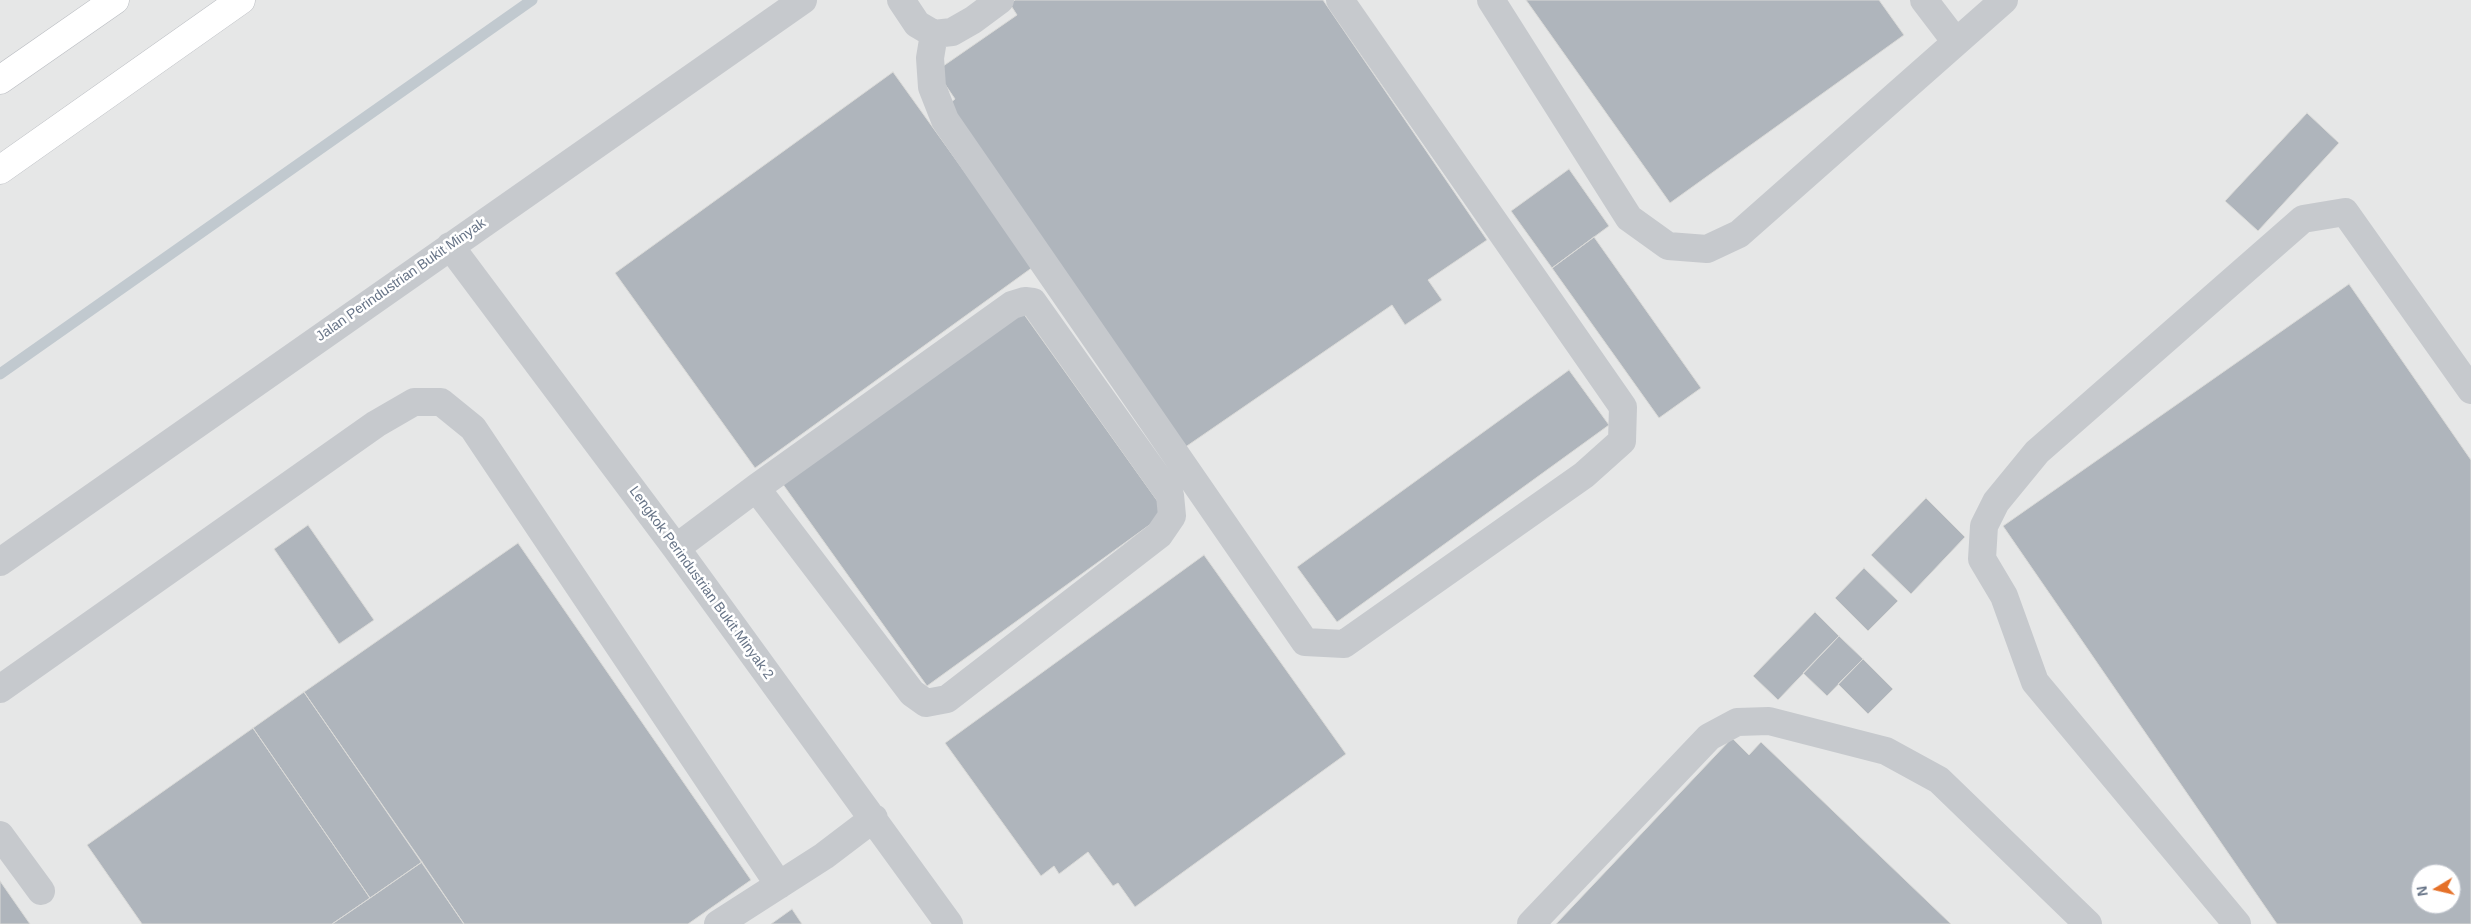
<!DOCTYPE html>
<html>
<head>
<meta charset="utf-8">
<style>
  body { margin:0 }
  #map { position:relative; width:2471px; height:924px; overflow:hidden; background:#f8f8f6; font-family:Arial,sans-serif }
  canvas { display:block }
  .north { position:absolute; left:2411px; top:864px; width:50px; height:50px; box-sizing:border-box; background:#fff; border:1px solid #c2c7cf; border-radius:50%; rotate:261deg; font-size:14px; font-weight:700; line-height:20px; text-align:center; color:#677487 }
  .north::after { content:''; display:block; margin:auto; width:18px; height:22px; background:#e57129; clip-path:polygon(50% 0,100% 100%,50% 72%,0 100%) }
</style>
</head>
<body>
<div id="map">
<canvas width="2471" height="924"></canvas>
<div class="north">N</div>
</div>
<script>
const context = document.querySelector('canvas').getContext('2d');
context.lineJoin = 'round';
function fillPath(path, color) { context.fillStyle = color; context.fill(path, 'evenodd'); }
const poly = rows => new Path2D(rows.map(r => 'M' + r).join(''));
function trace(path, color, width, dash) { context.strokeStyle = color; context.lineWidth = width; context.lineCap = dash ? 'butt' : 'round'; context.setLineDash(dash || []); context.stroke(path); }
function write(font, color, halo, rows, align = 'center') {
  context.font = font + ' Arial,sans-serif'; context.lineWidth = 5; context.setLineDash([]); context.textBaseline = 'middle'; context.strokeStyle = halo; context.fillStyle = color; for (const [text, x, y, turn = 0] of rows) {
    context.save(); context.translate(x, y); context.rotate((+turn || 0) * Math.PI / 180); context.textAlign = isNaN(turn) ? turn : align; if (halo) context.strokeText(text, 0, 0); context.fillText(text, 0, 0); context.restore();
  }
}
fillPath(poly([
  [0,0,2471,0,2471,924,0,924],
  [2421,874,2451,874,2451,904,2421,904]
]), '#e6e7e7');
trace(poly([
  [0,374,532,0]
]), '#c1c9cf', 11);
const building = poly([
  [1015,0,1323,0,1487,240,1428,280,1442,300,1405,325,1392,305,1184,448,949,104,955,99,936,71,1017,15,1010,4,1015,0],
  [1526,0,1879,0,1904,35,1670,203,1526,0],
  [893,72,1033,267,755,468,615,273,893,72],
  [2307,113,2339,143,2258,231,2225,201,2307,113],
  [1569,169,1609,226,1552,268,1511,211,1569,169],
  [1594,237,1701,388,1659,418,1552,268,1594,237],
  [2349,284,2471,460,2471,924,2277,924,2003,526,2349,284],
  [2421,874,2451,874,2451,904,2421,904,2421,874],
  [1021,310,1166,513,927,686,782,483,1021,310],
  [1569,370,1609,425,1337,622,1297,567,1569,370],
  [1926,498,1965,537,1911,594,1871,555,1926,498],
  [308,525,374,620,339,644,274,549,308,525],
  [518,543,751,880,688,924,464,924,304,692,518,543],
  [1204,555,1346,754,1135,907,1118,883,1113,886,1088,852,1059,874,1054,866,1041,876,945,743,1204,555],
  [1864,568,1898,601,1868,631,1835,598,1864,568],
  [1815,612,1839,636,1778,700,1753,676,1815,612],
  [1839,636,1863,659,1827,696,1803,673,1839,636],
  [1863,659,1893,689,1868,714,1838,684,1863,659],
  [304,692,422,862,370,898,253,728,304,692],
  [253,728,370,898,332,924,142,924,87,845,253,728],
  [1732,738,1749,755,1761,742,1951,924,1556,924,1732,738],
  [422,862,464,924,332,924,370,898,422,862],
  [0,881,30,924,0,924,0,881],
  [792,909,802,924,771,924,792,909]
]);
fillPath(building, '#afb5bc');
trace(building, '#dadad8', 1);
const major = poly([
  [0,80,115,0],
  [0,170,241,0]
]);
trace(major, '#b9bcc1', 29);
trace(poly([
  [901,0,917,24,934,34,952,32,973,20,1000,0],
  [1491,0,1629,218,1668,246,1707,249,1739,234,2004,0],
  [1924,0,1956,42],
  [934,34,930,58,932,87,945,120,1305,642,1344,644,1584,475,1622,441,1623,407,1340,0],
  [450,246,676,548,949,924],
  [676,548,756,488,1012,305,1025,301,1033,302,1170,495,1172,516,1159,535,947,699,926,703,912,693,756,488],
  [0,562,803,0],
  [0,689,376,424,414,402,441,402,473,428,779,885],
  [0,835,41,891],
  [718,924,824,856,874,818],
  [1531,924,1709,737,1737,722,1769,721,1886,751,1939,780,2088,924],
  [2237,924,2035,682,2004,596,1982,559,1984,526,1996,502,2037,452,2303,219,2345,212,2471,390]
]), '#c6c9cd', 28);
trace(major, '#fff', 28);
write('14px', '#677487', '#fff', [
  ["Jalan Perindustrian Bukit Minyak",401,280,-35],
  ["Lengkok Perindustrian Bukit Minyak 2",701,583,54]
]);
</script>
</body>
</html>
